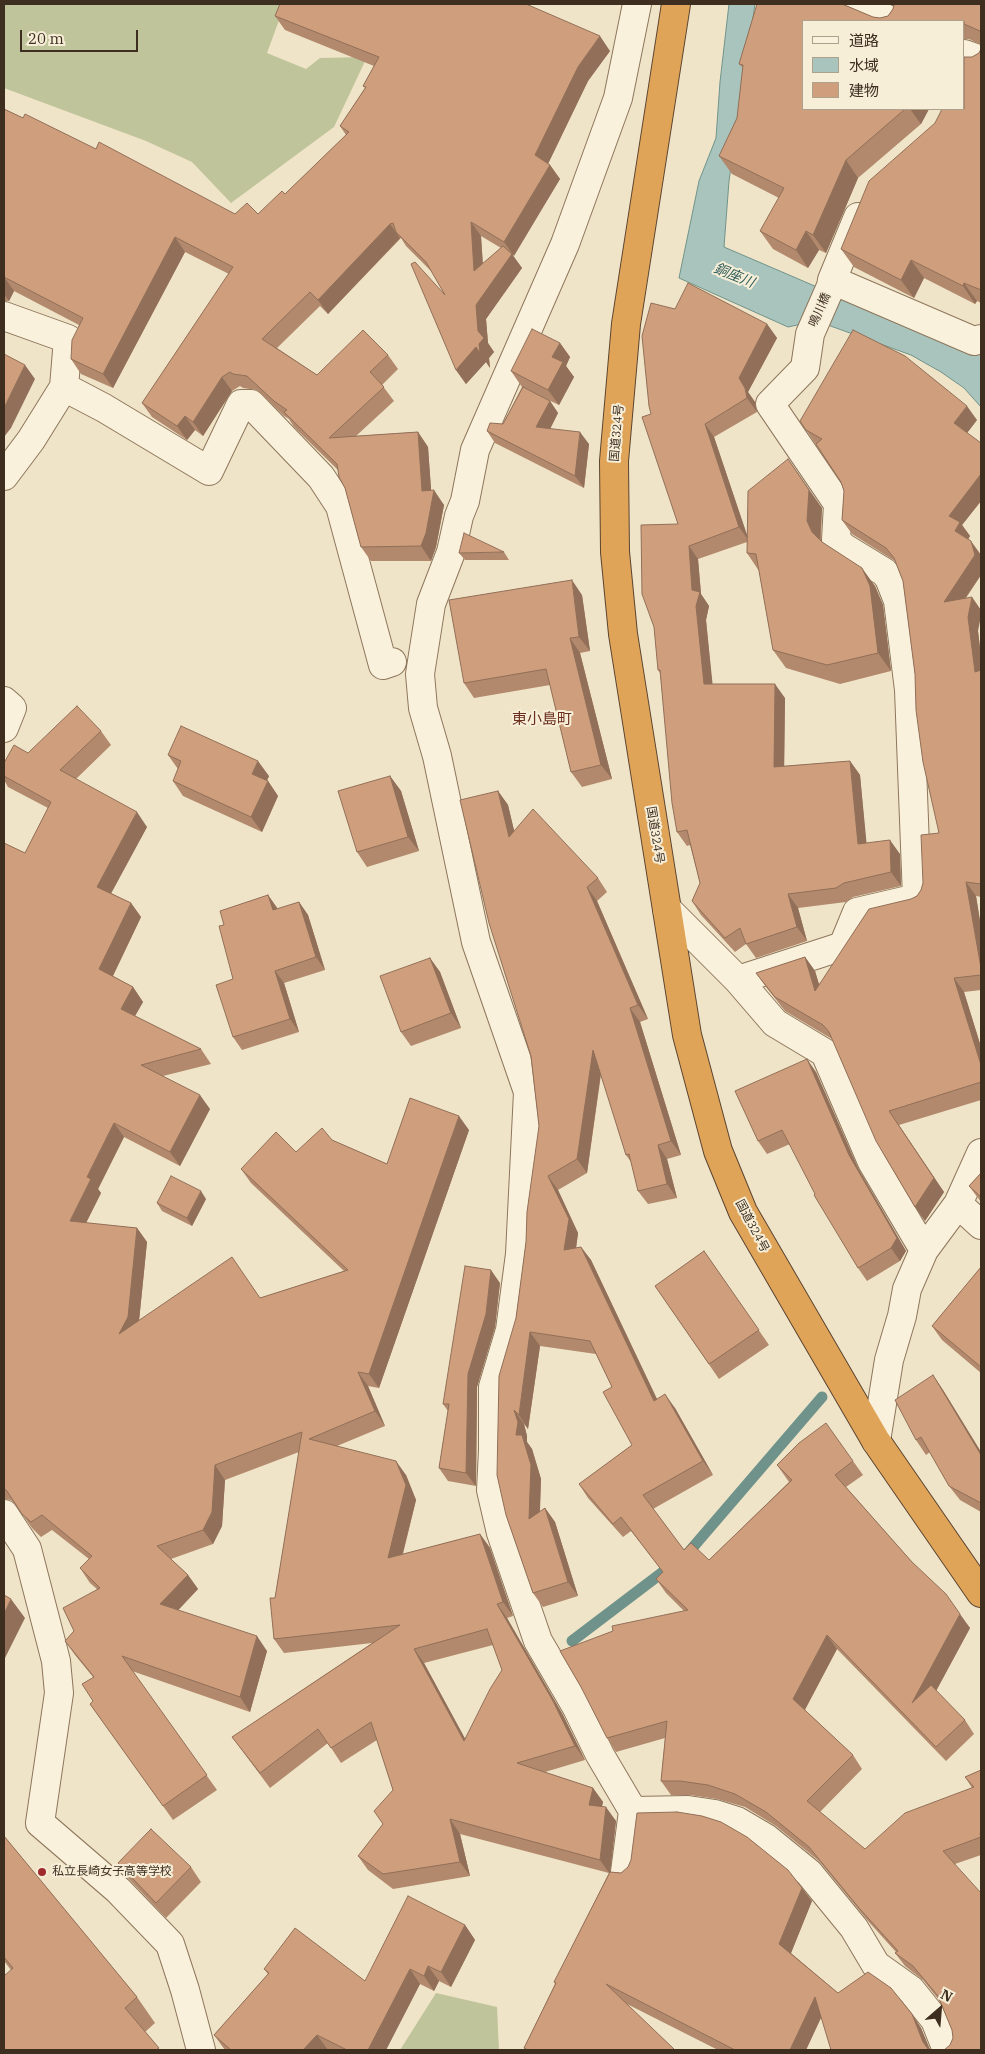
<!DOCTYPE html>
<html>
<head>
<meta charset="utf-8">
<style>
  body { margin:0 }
  #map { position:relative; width:985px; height:2054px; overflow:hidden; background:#f0e4c8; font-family:"IBM Plex Serif","Noto Sans JP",serif }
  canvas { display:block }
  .frame { position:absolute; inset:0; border:5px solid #3d2e20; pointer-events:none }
  .legend { position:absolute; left:802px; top:20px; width:162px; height:90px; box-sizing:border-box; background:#f7eed8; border:1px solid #ada18e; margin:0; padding:6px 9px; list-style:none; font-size:15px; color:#3d2e20 }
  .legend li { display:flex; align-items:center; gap:10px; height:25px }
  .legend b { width:25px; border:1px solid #ada18e }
  .north { position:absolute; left:915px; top:1984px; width:50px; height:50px; -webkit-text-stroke:4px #f7eed8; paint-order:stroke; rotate:27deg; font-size:14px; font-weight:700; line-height:20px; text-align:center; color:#3d2e20 }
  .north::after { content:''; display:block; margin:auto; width:18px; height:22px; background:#3d2e20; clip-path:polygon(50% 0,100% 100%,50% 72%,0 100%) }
  .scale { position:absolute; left:20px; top:30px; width:118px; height:22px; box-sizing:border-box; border:2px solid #3d2e20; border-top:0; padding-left:6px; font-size:15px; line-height:18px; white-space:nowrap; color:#3d2e20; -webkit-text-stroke:4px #f7eed8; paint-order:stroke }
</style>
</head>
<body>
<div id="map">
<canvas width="985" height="2054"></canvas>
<div class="frame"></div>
<ul class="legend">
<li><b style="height:6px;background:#faf1dc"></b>道路</li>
<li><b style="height:14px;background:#a9c4bc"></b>水域</li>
<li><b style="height:14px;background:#cf9f7d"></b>建物</li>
</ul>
<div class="north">N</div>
<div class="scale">20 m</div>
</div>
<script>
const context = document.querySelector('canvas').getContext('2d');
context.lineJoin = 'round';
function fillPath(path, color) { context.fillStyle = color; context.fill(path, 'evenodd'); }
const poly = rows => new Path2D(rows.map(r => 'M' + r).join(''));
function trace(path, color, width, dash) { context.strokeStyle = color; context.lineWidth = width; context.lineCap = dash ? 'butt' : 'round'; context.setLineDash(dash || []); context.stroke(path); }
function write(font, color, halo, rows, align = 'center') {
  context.font = font + ' "IBM Plex Serif","Noto Sans JP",serif'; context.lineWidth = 4; context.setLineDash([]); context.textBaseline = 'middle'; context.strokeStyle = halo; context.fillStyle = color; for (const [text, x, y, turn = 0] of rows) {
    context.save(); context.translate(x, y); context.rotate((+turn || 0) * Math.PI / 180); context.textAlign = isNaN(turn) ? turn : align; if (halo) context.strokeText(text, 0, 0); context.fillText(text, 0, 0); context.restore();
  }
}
fillPath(poly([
  [4,4,285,4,267,53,306,69,320,58,367,57,334,127,231,203,192,162,146,141,4,88],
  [436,1993,497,2007,499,2050,400,2050]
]), '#bfc49a');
const water = poly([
  [729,4,755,4,729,181,724,247,817,287,981,348,981,407,964,388,941,372,911,355,825,324,802,324,788,327,679,278,699,181,716,138,720,82,729,4]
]);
fillPath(water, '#a9c4bc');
trace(water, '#6f938a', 1);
trace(poly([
  [572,1641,688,1553,822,1397]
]), '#6f938a', 11);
const street = poly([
  [853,4,892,21],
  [964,54,981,60],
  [832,280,974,341,981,339],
  [4,316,68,339,64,387,31,440,4,476],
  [64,387,104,408,209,471,241,404,251,404,321,477,340,506,383,665,392,662],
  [4,701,12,708,4,728],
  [667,909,738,980,775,1023,825,1053,872,1162,924,1250],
  [738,980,843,946,857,912,917,898,909,690,898,601,889,578,884,572,843,547,836,540,838,504,770,404,805,368,810,334,831,286,832,280,858,217],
  [958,1204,981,1225],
  [876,1441,889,1360,902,1316,907,1289,924,1250,958,1204,981,1153],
  [4,1514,27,1549,56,1661,59,1693,40,1823,118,1890,170,1944,185,1990,201,2050],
  [633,1811,688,1810,715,1814,737,1821,766,1838,809,1873,854,1928,876,1965,911,1990,935,2020,947,2050],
  [625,1872,633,1811,600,1755,577,1708,538,1641,501,1533,491,1490,493,1450,493,1387,510,1330,520,1254,528,1092,476,942,437,756,423,708,420,674,431,604,451,552,459,516,465,501,475,450,565,244,618,98,637,4]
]);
const highway = poly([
  [676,4,626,324,614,461,615,552,623,634,687,1035,718,1151,743,1212,876,1441,981,1593]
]);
trace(street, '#8d765c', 30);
trace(highway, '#5b4430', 30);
trace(street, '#faf1dc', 28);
trace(highway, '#e0a458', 28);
fillPath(poly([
  [757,4,843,4,873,17,880,18,888,16,893,9,894,5,891,4,981,4,981,45,969,39,964,39,964,21,804,21,804,109,929,109,921,124,858,178,826,253,819,250,808,268,773,249,760,231,779,198,732,174,719,156,737,118,743,68,739,64],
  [275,16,610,51,588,81,548,164,550,165,560,179,513,256,522,268,486,319,488,343,494,352,489,358,490,368,486,362,466,384,456,370,445,295,432,272,406,246,401,238,328,314,320,306,277,348,317,375,388,355,398,369,382,385,394,401,356,436,418,432,428,447,431,490,444,505,436,547,431,561,371,561,361,547,345,488,338,470,294,427,289,419,284,416,257,390,243,388,240,386,232,391,203,436,195,430,187,440,152,417,142,403,229,274,185,252,113,388,81,374,71,359,79,325,14,291,9,301,4,301,4,109,23,118,96,149,235,214,258,214,285,194,346,135,340,126,365,88,363,86,374,66,285,30],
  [481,236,501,248,483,264],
  [981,49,981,303,977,301,975,304,924,278,914,298,854,267,841,249,935,123,972,57,979,53],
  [675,309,767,324,777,338,748,392,755,402,757,412,714,437,747,535,822,508,821,541,875,586,883,605,891,671,840,684,786,668,773,650,759,571,747,553,747,542,698,559,701,594,709,606,706,620,712,684,785,698,784,766,850,761,860,775,866,843,900,854,901,886,853,897,846,902,798,908,807,941,756,958,746,944,735,952,701,915,692,901,700,883,690,845,687,846,677,832,660,673,658,670,678,524,651,414],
  [560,343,570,357,566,366,574,377,559,405,538,395,550,401,558,413,550,429,589,444,584,488,495,443,487,431,503,424,522,387,511,371],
  [977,420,967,433,981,443,981,501,962,525,970,536,968,539,981,555,981,575,966,598,978,631,981,656,981,897,976,896,981,927,981,990,964,992,981,1047,981,1100,899,1125,944,1192,925,1221,832,1039,785,1011,766,987,756,973,805,957,815,971,819,984,911,899,917,896,921,890,939,833,915,674,903,581,895,561,852,534,842,520,844,491,841,482,800,421],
  [504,552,509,560,465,560,459,553],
  [582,595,590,651,580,653,612,779,582,787,571,772,550,685,474,698,464,683],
  [101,731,111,745,76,779,147,827,111,893,131,903,141,917,113,976,133,987,143,1002,135,1016,201,1049,211,1064,163,1076,210,1109,180,1166,124,1137,98,1189,101,1193,86,1223,137,1228,147,1242,139,1321,260,1298,344,1271,251,1183,241,1169,332,1140,387,1164,469,1130,379,1388,368,1386,385,1426,337,1446,406,1475,416,1500,403,1554,480,1534,490,1548,513,1616,507,1618,563,1715,585,1760,545,1772,593,1788,603,1802,602,1806,616,1821,610,1872,802,1888,812,1901,791,1953,838,1993,912,2014,921,2028,930,2049,821,2018,806,2050,718,2050,625,2003,675,2050,526,2050,524,2048,555,1984,554,1982,609,1873,460,1834,470,1876,393,1889,368,1870,358,1856,383,1824,393,1790,377,1740,341,1763,328,1743,270,1788,232,1737,372,1643,284,1653,274,1639,275,1598,299,1452,225,1480,222,1526,213,1544,171,1559,188,1575,198,1589,178,1610,267,1651,250,1712,132,1671,217,1790,173,1820,90,1704,93,1701,93,1677,75,1655,65,1641,74,1631,97,1589,90,1583,80,1568,89,1559,52,1530,41,1537,32,1528,15,1504,11,1500,4,1499,4,843,25,853,48,808,8,787,4,780,4,763,28,753],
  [493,1645,502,1670,465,1739,424,1663],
  [168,755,269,776,267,780,268,781,278,796,262,832,183,796,173,781,178,769],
  [390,776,401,791,419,851,367,867,357,852],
  [498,791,508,805,514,831,598,878,607,892,597,901,648,1019,640,1022,681,1155,667,1159,677,1198,648,1204,638,1191,631,1162,626,1155,601,1075,587,1173,558,1190,578,1233,576,1248,581,1247,591,1260,657,1399,675,1408,713,1475,653,1509,684,1550,709,1560,789,1482,777,1465,853,1461,863,1475,846,1487,970,1628,936,1691,965,1720,974,1734,946,1761,837,1649,805,1710,853,1755,862,1769,820,1812,865,1849,972,1788,965,1777,981,1770,981,1855,955,1864,981,2050,950,2045,953,2038,952,2030,939,2000,923,1980,905,1966,895,1953,896,1952,868,1921,819,1861,776,1826,745,1807,717,1799,690,1795,671,1795,661,1781,665,1738,616,1752,607,1738,684,1611,666,1593,656,1579,663,1572,631,1531,623,1537,588,1498,579,1484,632,1445,612,1387,596,1354,540,1346,528,1429,524,1424,527,1436,527,1442,532,1449,541,1479,540,1512,545,1508,555,1522,578,1596,543,1607,533,1593,506,1515,516,1318,526,1242,539,1126],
  [268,895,278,909,299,902,308,915,325,970,284,983,299,1032,242,1050,233,1037,233,979,224,925],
  [430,958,440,972,461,1028,411,1046,401,1032],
  [816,1072,858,1168,906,1251,900,1261,867,1281,858,1268,790,1144,767,1154,758,1141],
  [981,1173,981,1202,969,1186],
  [206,1199,192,1226,162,1211,157,1203],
  [704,1251,769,1345,719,1379,655,1286],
  [981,1267,981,1373,942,1340,932,1326],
  [500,1283,495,1327,477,1387,476,1486,448,1481,439,1468,448,1411,443,1404],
  [933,1375,943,1390,981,1452,981,1512,960,1500,949,1486,930,1452,926,1455,916,1440],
  [4,1836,137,1997,155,2023,145,2032,160,2050,4,2050,11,1970,4,1961],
  [118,1863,191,1867,201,1882,166,1918,128,1878],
  [465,1925,475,1940,451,1987,439,1981,434,1991,420,1984,386,2050,225,2050,214,2035,268,1974,264,1969,365,1981]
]), '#b2896c');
fillPath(poly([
  [600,36,610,51,588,81,545,170,535,155,578,67],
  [910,109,929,109,921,124],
  [846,160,858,178,826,253,813,235],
  [550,165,560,179,514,256,504,242],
  [471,222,481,236,484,286,474,271],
  [390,224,400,238,328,314,318,300],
  [806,231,819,250,808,268,796,250],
  [175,237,185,252,113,388,103,374],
  [512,254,522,268,486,319,488,343,494,352,489,358,490,368,486,362,466,384,456,370,478,331,476,305],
  [911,260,924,278,914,298,901,280],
  [4,277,14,291,9,301,4,294],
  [964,283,977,301,975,304,963,286],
  [767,324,777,338,748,392,755,402,757,412,747,398,739,378],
  [560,343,570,357,566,366,574,377,559,405,548,390,552,357],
  [25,365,35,379,11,428,4,437,4,408],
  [222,377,232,391,203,436,193,422],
  [550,401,558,413,545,439,536,427],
  [967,406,977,420,964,437,954,423],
  [185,416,195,430,187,440,177,426],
  [705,424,714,437,749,541,739,527],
  [418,432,428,447,432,502,434,490,444,505,436,547,431,561,421,546,422,491],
  [580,432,589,444,584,488,575,476],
  [788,459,822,508,820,540,825,551,812,532,807,521],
  [981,474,981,501,962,525,970,536,965,545,955,531,949,516],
  [971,541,981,555,981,575,953,616,944,602],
  [689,546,698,559,701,594,709,606,706,620,714,698,704,684,692,590],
  [862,568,875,586,883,605,891,671,878,653],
  [572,580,582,595,590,651,579,637],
  [972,597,981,610,981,616,978,631,981,656,981,680,975,672,968,617],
  [570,638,580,653,612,779,601,765],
  [775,684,785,698,784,781,774,767],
  [258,761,269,776,263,789,252,774],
  [850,761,860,775,868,858,858,844],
  [390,776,401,791,419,851,408,837],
  [268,781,278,796,262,832,251,817],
  [498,791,508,805,519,851,509,837],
  [137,812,147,827,107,901,97,887],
  [890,840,900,854,901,886,891,872],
  [966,882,976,896,981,927,981,968],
  [587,887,597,901,648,1019,638,1005],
  [788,894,798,908,807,941,797,927],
  [268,895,277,908,283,923,273,910],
  [299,902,308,915,325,970,316,957],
  [131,903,141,917,109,984,99,969],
  [805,957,815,971,825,1005,815,991],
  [430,958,440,972,461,1028,451,1013],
  [275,971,284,983,299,1032,290,1019],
  [954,978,964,992,981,1047,981,1065],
  [133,987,143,1002,131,1023,121,1009],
  [630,1008,640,1022,681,1155,671,1141],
  [593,1050,602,1064,587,1173,577,1159],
  [807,1059,816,1072,858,1168,906,1251,900,1261,891,1248,849,1155],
  [200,1095,210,1109,180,1166,170,1152],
  [889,1111,944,1192,925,1221,915,1207],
  [459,1116,469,1130,379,1388,369,1374],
  [114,1123,124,1137,98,1189,101,1193,80,1235,70,1221,87,1177],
  [658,1145,667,1159,677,1198,667,1184],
  [548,1176,558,1190,578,1233,574,1264,564,1250],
  [201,1191,206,1199,192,1226,187,1218],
  [137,1228,147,1242,138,1331,119,1334],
  [581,1247,591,1260,664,1414,654,1401],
  [491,1270,500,1283,495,1327,477,1387,476,1486,466,1473,468,1374],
  [530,1332,540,1346,528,1429,519,1415],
  [358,1372,368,1386,385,1426,375,1411],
  [933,1375,943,1390,981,1452,981,1455],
  [665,1394,675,1408,713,1475,703,1461],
  [514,1410,524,1424,527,1436,527,1442,532,1449,541,1479,539,1533,529,1519,516,1435],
  [396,1461,406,1475,416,1500,398,1572,388,1558],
  [215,1465,225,1480,222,1526,213,1544,203,1530],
  [545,1508,555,1522,578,1596,568,1582],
  [480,1534,490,1548,513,1616,503,1602],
  [188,1575,198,1589,170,1619,160,1604],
  [11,1599,25,1618,4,1660,4,1614],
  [497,1604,507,1618,563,1715,585,1760,575,1746],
  [960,1614,970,1628,922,1717,912,1703],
  [827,1635,837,1649,803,1713,793,1699],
  [257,1636,267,1651,250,1712,240,1697],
  [414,1649,424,1663,474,1755,464,1741],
  [593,1788,603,1802,599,1819,589,1805],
  [606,1807,616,1821,610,1874,600,1860],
  [450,1819,460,1834,470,1876,460,1862],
  [802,1888,812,1901,789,1958,779,1944],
  [465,1925,475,1940,451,1987,441,1972],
  [428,1966,439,1981,434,1991,424,1976],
  [410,1969,420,1984,386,2050,368,2050],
  [815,1997,824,2011,806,2050,790,2050],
  [912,2014,921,2028,930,2050,929,2050,923,2042],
  [317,2035,328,2050,303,2050]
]), '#916f58');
const building = poly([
  [280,4,526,4,600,36,578,67,535,155,550,165,504,242,471,222,474,271,503,246,512,254,476,305,478,331,484,338,479,344,480,353,476,347,456,370,411,264,415,262,445,295,426,262,396,232,393,223,390,224,318,300,310,292,262,339,317,375,363,330,388,355,370,372,384,387,329,438,418,432,422,491,434,490,426,533,421,546,361,547,345,488,339,477,337,464,284,412,287,410,274,401,247,376,233,374,230,372,222,377,193,422,185,416,177,426,142,403,233,267,175,237,103,374,71,359,72,340,83,318,4,277,4,109,23,118,25,114,96,149,99,142,235,214,247,203,258,214,282,191,285,194,349,132,340,126,366,87,363,86,379,57,275,16,280,4],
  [757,4,842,4,873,17,880,18,888,16,893,9,894,4,981,4,981,34,980,31,964,24,964,21,804,21,804,109,905,109,846,160,813,235,806,231,796,250,760,231,784,188,719,156,737,118,743,65,739,64,757,4],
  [981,49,981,290,964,283,963,286,911,260,901,280,841,249,869,181,935,123,942,109,964,109,964,57,972,57,979,53,981,49],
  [688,283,767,324,739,378,745,388,747,398,705,424,739,527,689,546,692,590,700,592,696,606,704,684,775,684,774,767,850,761,858,844,890,840,891,872,844,883,836,888,788,894,797,927,746,944,740,928,725,938,692,901,700,883,687,830,677,832,672,803,660,670,658,670,654,627,642,594,641,525,678,524,642,417,651,414,649,406,642,336,651,303,675,309,688,283],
  [532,329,560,343,552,357,563,362,548,390,511,371,532,329],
  [853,330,905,356,967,406,954,423,981,443,981,474,949,516,960,522,955,531,971,541,975,555,944,602,972,597,968,617,975,672,981,670,981,884,966,882,981,968,981,975,954,978,981,1065,981,1082,889,1111,934,1178,915,1207,876,1141,829,1032,823,1025,775,997,756,973,805,957,815,991,869,909,911,899,917,896,921,890,923,883,921,835,939,833,923,762,916,710,915,674,903,581,894,558,886,548,842,520,844,491,841,482,816,444,822,439,806,430,800,421,853,330],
  [4,354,25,365,4,408,4,354],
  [523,387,550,401,536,427,580,432,575,476,487,431,490,423,503,424,523,387],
  [788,459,809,490,807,521,812,532,822,542,862,568,870,586,878,653,827,665,773,650,756,554,747,553,748,491,788,459],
  [464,533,504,552,459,553,464,533],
  [572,580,579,637,570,638,601,765,571,772,546,669,464,683,449,600,572,580],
  [77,706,101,731,60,770,137,812,97,887,131,903,99,969,133,987,121,1009,201,1049,141,1065,200,1095,170,1152,114,1123,87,1177,91,1179,70,1221,137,1228,128,1317,119,1334,232,1257,260,1298,348,1270,241,1169,276,1132,296,1152,322,1128,332,1140,387,1164,410,1098,459,1116,369,1374,358,1372,375,1411,309,1439,396,1461,406,1485,388,1558,480,1534,503,1602,497,1604,553,1701,575,1746,517,1763,593,1788,589,1805,606,1807,600,1860,450,1819,460,1862,383,1874,358,1856,383,1824,374,1811,393,1790,371,1722,331,1748,318,1729,260,1773,232,1737,400,1625,274,1639,270,1598,275,1598,302,1432,215,1465,212,1512,203,1530,157,1546,188,1575,160,1604,257,1636,240,1697,122,1656,207,1775,163,1806,90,1704,93,1701,82,1684,94,1677,65,1641,74,1631,63,1608,100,1588,80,1568,92,1556,42,1515,31,1522,22,1514,7,1491,4,1488,4,843,25,853,51,802,4,776,4,763,14,745,28,753,77,706],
  [487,1629,502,1670,490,1689,464,1741,414,1649,487,1629],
  [181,726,258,761,252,774,268,781,251,817,173,781,181,761,168,755,181,726],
  [390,776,408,837,357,852,338,791,390,776],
  [498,791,509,837,533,809,598,878,587,887,638,1005,630,1008,671,1141,658,1145,667,1184,638,1191,629,1154,626,1155,593,1050,577,1159,548,1176,569,1219,564,1250,581,1247,654,1401,665,1394,703,1461,643,1495,684,1550,691,1543,709,1560,792,1480,777,1465,799,1443,826,1423,853,1461,835,1475,912,1562,946,1594,960,1614,912,1703,931,1685,965,1720,936,1747,827,1635,793,1699,853,1755,807,1801,865,1849,905,1813,974,1787,965,1777,981,1770,981,1833,980,1833,981,1837,943,1851,981,1893,981,2050,944,2050,950,2045,953,2038,952,2030,938,1996,913,1966,895,1953,898,1951,859,1908,809,1847,766,1812,735,1794,708,1785,680,1781,661,1781,667,1721,607,1738,581,1687,560,1651,613,1631,612,1626,688,1610,656,1579,663,1572,621,1517,613,1524,579,1484,632,1445,603,1392,612,1387,590,1341,530,1332,519,1415,514,1410,518,1422,516,1435,522,1435,531,1465,529,1519,545,1508,568,1582,533,1593,506,1515,497,1475,499,1376,516,1318,526,1242,527,1212,539,1126,531,1056,489,923,460,800,498,791],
  [268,895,273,910,299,902,316,957,275,971,290,1019,233,1037,216,985,233,979,219,926,224,925,220,911,268,895],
  [430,958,451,1013,401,1032,380,976,430,958],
  [807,1059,849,1155,897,1238,891,1248,858,1268,814,1195,815,1194,782,1130,758,1141,735,1091,807,1059],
  [981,1173,981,1197,969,1186,981,1173],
  [171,1176,201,1191,187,1218,157,1203,171,1176],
  [704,1251,759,1330,709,1364,655,1286,704,1251],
  [465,1266,491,1270,486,1314,468,1374,466,1473,439,1468,449,1404,443,1404,465,1266],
  [981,1267,981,1367,932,1326,981,1267],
  [933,1375,981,1455,981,1503,949,1486,921,1437,916,1440,895,1400,933,1375],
  [4,1595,11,1599,4,1614,4,1595],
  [677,1812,702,1816,721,1822,747,1837,788,1870,802,1888,779,1944,838,1993,868,1972,891,1988,912,2014,923,2042,928,2049,932,2050,831,2050,815,1997,790,2050,735,2050,606,1984,675,2050,528,2050,524,2048,556,1983,554,1982,610,1872,621,1873,628,1867,631,1860,637,1813,677,1812],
  [151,1829,191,1867,156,1903,118,1863,151,1829],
  [4,1836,137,1997,125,2008,159,2048,156,2050,4,2050,4,1976,13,1968,4,1957,4,1836],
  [408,1896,465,1925,441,1972,428,1966,424,1976,410,1969,368,2050,347,2050,317,2035,303,2050,231,2050,214,2035,269,1973,264,1969,295,1928,365,1981,408,1896]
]);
fillPath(building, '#cf9f7d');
trace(building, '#916f58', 1);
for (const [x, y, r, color] of [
  [42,1872,5,"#9e2a2b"]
]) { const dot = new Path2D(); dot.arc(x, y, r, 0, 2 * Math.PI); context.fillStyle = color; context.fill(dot); trace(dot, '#f7eed8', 2); }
write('12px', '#3d2e20', '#f7eed8', [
  ["鳴川橋",820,310,-66],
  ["国道324号",617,433,-85],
  ["国道324号",655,835,81],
  ["国道324号",752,1226,62]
]);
write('12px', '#3d2e20', '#f7eed8', [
  ["私立長崎女子高等学校",52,1872]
], 'left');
write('italic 14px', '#2f5d5a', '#f7eed8', [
  ["銅座川",734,276,22]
]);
write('15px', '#6b2e1e', '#f7eed8', [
  ["東小島町",542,720]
]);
</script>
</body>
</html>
